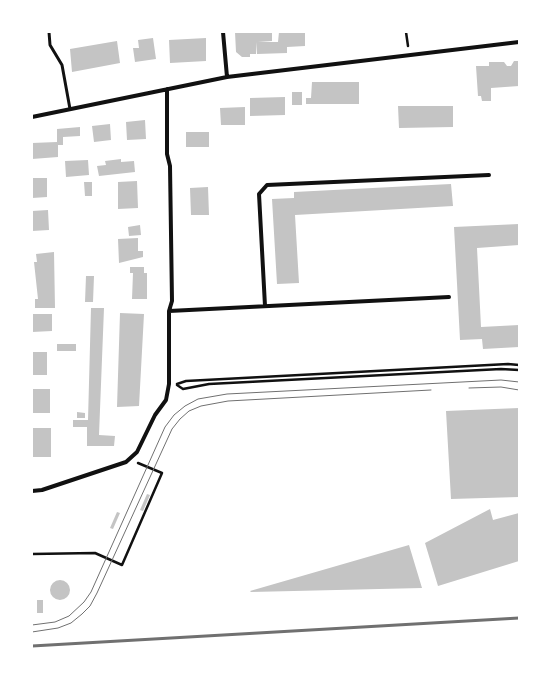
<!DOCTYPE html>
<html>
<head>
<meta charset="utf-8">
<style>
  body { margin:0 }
  #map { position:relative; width:551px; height:692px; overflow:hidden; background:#fff; font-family:Roboto,sans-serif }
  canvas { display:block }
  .frame { position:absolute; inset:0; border:33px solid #fff; pointer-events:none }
</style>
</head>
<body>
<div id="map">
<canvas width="551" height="692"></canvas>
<div class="frame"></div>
</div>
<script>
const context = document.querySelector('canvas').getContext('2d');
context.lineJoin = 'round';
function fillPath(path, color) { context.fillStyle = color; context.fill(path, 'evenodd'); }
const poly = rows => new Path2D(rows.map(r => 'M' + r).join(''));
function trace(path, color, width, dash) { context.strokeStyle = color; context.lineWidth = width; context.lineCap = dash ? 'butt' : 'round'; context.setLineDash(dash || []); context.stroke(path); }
fillPath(poly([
  [235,32,272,32,272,41,258,42,278,42,279,32,305,32,305,46,287,47,287,53,257,54,256,42,256,54,250,54,250,57,242,57,236,52],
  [153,38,156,59,135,62,133,48,139,48,138,40],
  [206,38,206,61,170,63,169,40],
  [117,41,120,63,72,72,70,49],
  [514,61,519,61,519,86,491,88,491,101,482,101,481,96,478,96,476,66,489,66,489,62,504,62,507,66,511,66],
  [312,82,359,82,359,104,306,104,306,98,311,98],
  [292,92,302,92,302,105,292,105],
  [285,97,285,115,250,116,250,98],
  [398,106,453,106,453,127,399,128],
  [245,107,245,125,221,125,220,108],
  [145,120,146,139,127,140,126,122],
  [110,124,111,140,94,142,92,126],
  [80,127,80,136,63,137,63,145,58,145,58,157,32,159,32,143,57,142,57,129],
  [186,132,209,132,209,147,186,147],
  [121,159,121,162,134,161,135,172,99,176,97,166,106,165,105,161],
  [88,160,89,175,66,177,65,161],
  [32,178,47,178,47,197,32,198],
  [137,181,138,208,118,209,118,182],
  [84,182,92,182,92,196,85,196],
  [451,184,453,206,295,215,299,283,277,284,272,199,294,198,294,192],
  [208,187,209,215,191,215,190,188],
  [48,210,49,230,32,231,32,211],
  [519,224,519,245,477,248,481,327,519,325,519,347,483,349,482,339,460,340,454,227],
  [140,225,141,235,129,236,128,227],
  [138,238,138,251,143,251,143,257,119,263,118,239],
  [54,252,55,308,35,308,35,299,38,299,34,262,37,262,36,254],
  [130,267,144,267,144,273,147,273,147,299,132,299,133,273,130,273],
  [86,276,94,276,93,302,85,302],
  [91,308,104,308,99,435,115,436,114,446,87,446,87,427,73,427,73,420,88,420],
  [120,313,144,314,139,406,117,407],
  [32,314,52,314,52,331,32,332],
  [57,344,76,344,76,351,57,351],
  [32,352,47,352,47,375,32,375],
  [32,389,50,389,50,413,32,413],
  [519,408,519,497,451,499,446,411],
  [77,412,85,413,85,418,77,418],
  [32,428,51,428,51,457,32,457],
  [147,494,150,495,143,511,140,510],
  [490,509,493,520,519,513,519,561,438,586,425,543],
  [117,512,120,513,113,529,110,528],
  [409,545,422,588,251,592,250,591],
  '50 590a10 10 0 1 1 20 0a10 10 0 1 1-20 0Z',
  [37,600,43,600,43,613,37,613]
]), '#c4c4c4');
trace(poly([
  [406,32,408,46],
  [177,384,186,381,508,364,519,365],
  [177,385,183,389,209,384,501,369,519,370],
  [32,554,95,553,122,565,162,473,138,463]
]), '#111', 2.5);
trace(poly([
  [49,32,50,45,62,65,70,109]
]), '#111', 3);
trace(poly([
  [223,32,227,77],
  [32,117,227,77,519,42],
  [265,306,259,194,267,185,489,175],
  [169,311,449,297],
  [32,491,42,490,126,462,137,452,155,415,166,400,169,384,169,311,172,301,170,166,167,154,167,89]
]), '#111', 4);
trace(poly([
  [469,388,501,387,519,390],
  [32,625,55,622,69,616,84,602,91,592,165,427,174,415,185,406,198,399,227,394,501,380,519,382],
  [32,632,58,628,71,623,82,614,90,606,97,593,172,429,180,419,189,411,201,406,228,401,431,390]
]), '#707070', 1);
trace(poly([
  [32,646,519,618]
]), '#707070', 3);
</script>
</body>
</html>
